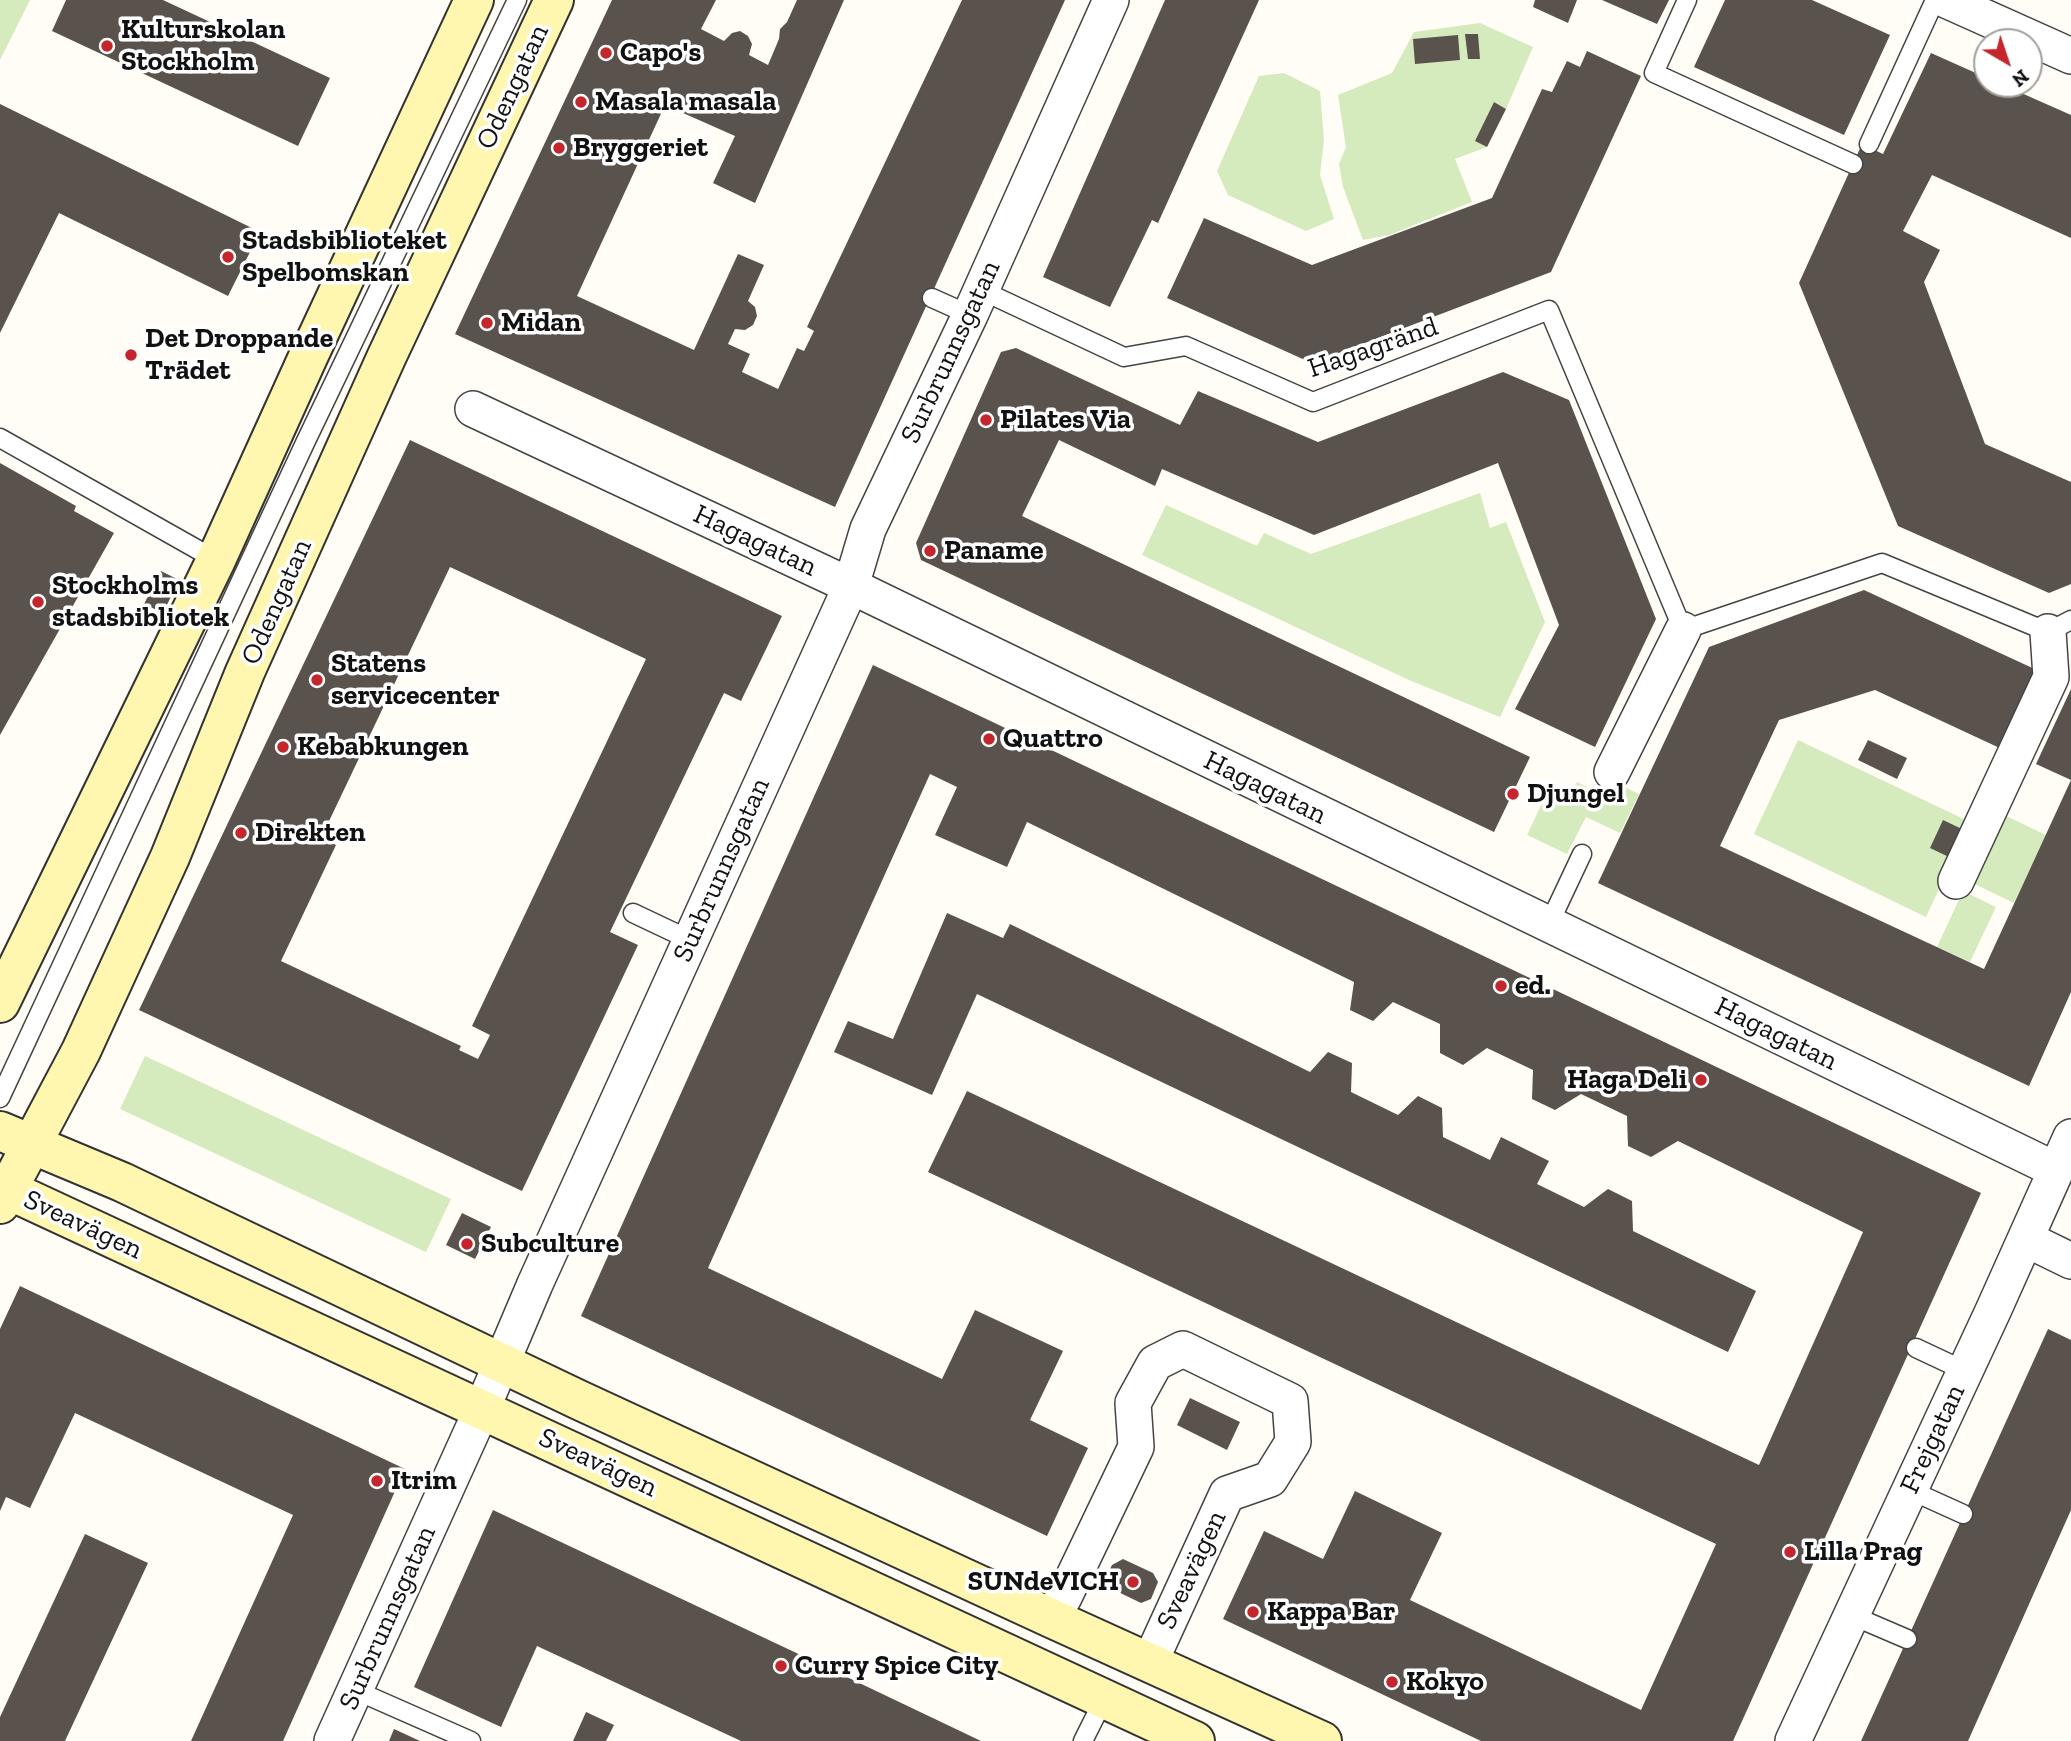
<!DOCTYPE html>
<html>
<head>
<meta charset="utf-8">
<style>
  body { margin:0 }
  #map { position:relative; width:2071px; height:1741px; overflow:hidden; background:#fffdf5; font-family:"Zilla Slab",serif }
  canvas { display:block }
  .north { position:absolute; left:1973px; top:28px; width:70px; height:70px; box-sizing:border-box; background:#fff; border:2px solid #a0a0a0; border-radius:50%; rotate:141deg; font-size:19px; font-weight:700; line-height:28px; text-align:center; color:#111 }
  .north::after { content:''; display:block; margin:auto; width:24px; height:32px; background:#c4262e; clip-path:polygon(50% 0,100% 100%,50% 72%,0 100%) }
</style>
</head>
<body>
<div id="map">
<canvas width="2071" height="1741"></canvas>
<div class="north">N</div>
</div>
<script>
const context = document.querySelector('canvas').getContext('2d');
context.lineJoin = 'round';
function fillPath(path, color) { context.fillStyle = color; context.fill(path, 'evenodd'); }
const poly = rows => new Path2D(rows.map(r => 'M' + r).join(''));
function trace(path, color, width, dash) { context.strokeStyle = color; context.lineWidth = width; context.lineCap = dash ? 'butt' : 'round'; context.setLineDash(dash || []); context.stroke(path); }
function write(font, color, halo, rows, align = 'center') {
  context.font = font + ' "Zilla Slab",serif'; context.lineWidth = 7; context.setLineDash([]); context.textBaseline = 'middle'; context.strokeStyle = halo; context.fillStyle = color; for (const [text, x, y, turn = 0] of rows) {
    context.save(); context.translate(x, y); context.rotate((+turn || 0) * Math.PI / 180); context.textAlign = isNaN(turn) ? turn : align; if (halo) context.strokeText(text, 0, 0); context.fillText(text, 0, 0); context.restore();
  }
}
fillPath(poly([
  [0,0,30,0,0,60],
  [1480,23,1533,47,1506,109,1494,102,1476,141,1487,147,1455,159,1472,202,1389,235,1363,240,1343,187,1339,164,1346,147,1338,95,1392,73,1414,32],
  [1284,73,1320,91,1324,140,1320,175,1334,219,1306,231,1228,195,1217,171,1259,76],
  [1480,493,1490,528,1506,522,1545,622,1500,717,1409,680,1142,555,1166,505,1257,546,1264,533,1311,554],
  [1798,740,1970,822,1926,917,1754,834],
  [1577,782,1614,800,1622,786,1639,794,1620,833,1586,817,1567,854,1527,835,1545,797,1564,806],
  [2000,813,2046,835,2014,903,1968,881],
  [1963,891,1996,907,1970,962,1937,947],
  [145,1056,451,1199,426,1252,120,1109]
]), '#d5ebbd');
fillPath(poly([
  [66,0,163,0,330,78,298,146,52,31],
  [612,0,716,0,701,29,724,41,732,33,740,31,748,36,752,44,749,55,768,65,779,39,780,29,787,22,797,0,844,0,755,203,713,183,735,136,665,105,577,296,694,350,738,254,764,265,748,301,755,307,757,316,753,325,745,330,735,329,728,344,750,354,742,372,778,389,797,348,804,351,814,331,807,327,962,0,1065,0,835,507,455,334],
  [1165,0,1259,0,1158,223,1152,220,1110,307,1043,277],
  [1535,0,1577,0,1568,23,1533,7],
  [1602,0,1669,0,1657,24],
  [1725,0,1812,0,1890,35,1844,135,1694,67],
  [1465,34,1478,34,1480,59,1468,59],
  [1458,35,1460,60,1415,64,1413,39],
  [1587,51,1641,76,1551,272,1323,359,1319,356,1305,360,1167,298,1204,218,1312,265,1492,198,1542,89,1552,92,1567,61,1580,67],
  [1931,53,1987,78,1987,84,2001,84,2071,115,2071,238,1932,175,1903,231,1940,250,1924,282,1985,444,2071,482,2071,584,2049,593,1898,526,1799,283,1862,144,1883,154],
  [1494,102,1506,109,1487,147,1475,141],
  [0,104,260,232,228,296,59,213,0,333],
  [1016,348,1180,425,1198,391,1318,442,1503,372,1569,400,1656,619,1595,747,1515,709,1559,625,1498,463,1314,535,1162,469,1155,486,1059,440,1022,516,1530,757,1494,832,921,560,916,543,1001,352],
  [410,440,782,616,741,701,724,693,610,932,638,945,522,1191,139,1010],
  [450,567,646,659,472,1026,490,1035,478,1059,459,1050,461,1046,281,961,336,845,321,838],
  [0,463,76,506,74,511,114,533,0,735],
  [161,571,179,580,163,613,144,604],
  [1864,590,2041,672,2004,750,1875,690,1779,720,1720,846,1984,969,2071,780,2036,764,2071,689,2071,992,2029,1086,1598,883,1709,647],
  [873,665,1981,1193,1733,1741,1481,1741,1223,1619,1264,1531,1323,1559,1355,1491,1442,1533,1410,1600,1641,1710,1716,1544,928,1172,967,1091,1759,1465,1863,1232,1678,1141,1651,1157,1628,1146,1627,1116,1581,1094,1555,1110,1532,1099,1533,1070,1487,1048,1463,1065,1440,1053,1440,1024,1393,1002,1373,1021,1350,1010,1354,982,1027,822,1007,867,935,835,957,787,930,774,708,1268,942,1379,975,1310,1063,1351,1030,1420,1088,1448,1047,1536,581,1316],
  [1868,740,1907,758,1897,779,1858,760],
  [1943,820,1964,830,1951,858,1930,848],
  [947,913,1003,938,1010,924,1310,1072,1328,1052,1352,1063,1351,1092,1398,1115,1418,1096,1442,1108,1443,1137,1490,1160,1501,1137,1549,1161,1537,1184,1584,1207,1608,1189,1632,1201,1633,1231,1756,1291,1728,1352,977,994,932,1095,834,1052,848,1021,893,1039],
  [462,1213,491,1227,475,1259,446,1245],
  [20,1286,405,1469,283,1741,191,1741,293,1515,75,1413,30,1508,6,1497,0,1511,0,1329],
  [2048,1329,2071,1340,2071,1510,1968,1741,1861,1741],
  [1190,1398,1240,1422,1227,1450,1177,1425],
  [493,1510,807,1658,981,1741,741,1741,537,1646,501,1727,414,1687],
  [85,1534,148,1563,65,1741,0,1741,0,1717],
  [1123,1559,1153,1573,1158,1582,1151,1599,1141,1603,1110,1588,1105,1579,1112,1565],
  [586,1712,614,1725,606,1741,573,1741],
  [394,1729,420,1741,389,1741]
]), '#5a524d');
const lane = poly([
  [1687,0,1654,73,1853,164],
  [1869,144,1935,0],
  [981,290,1124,357,1186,346,1313,402,1549,310,1683,630,1882,563,2048,632,2071,620],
  [932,298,970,315],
  [0,438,216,560],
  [633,913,690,940],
  [1549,924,1582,854],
  [0,1098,305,443,517,0],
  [1916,1348,1965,1371],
  [1910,1490,1963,1514],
  [1851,1615,1907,1639],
  [355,1690,471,1741],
  [1083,1741,1105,1697]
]);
const street = poly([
  [1946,0,2071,56],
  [473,409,851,586,2056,1170],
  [1612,772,1683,630],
  [1956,881,2051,677,2048,632],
  [2026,1239,2071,1261],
  [1051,1618,1064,1597,1136,1447,1133,1403,1155,1363,1183,1349,1290,1401,1293,1442,1270,1479,1227,1494,1150,1662],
  [332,1741,482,1409,535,1284,851,586,868,529,970,315,1111,0],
  [1793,1741,1993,1311,2071,1137]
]);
const secondary = poly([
  [0,1003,216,560,308,357,474,0],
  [0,1131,122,1182,579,1400,1051,1618,1322,1741],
  [0,1186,1195,1741],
  [0,1204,81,1051,170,857,245,672,386,358,554,0]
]);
trace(lane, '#444', 21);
trace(street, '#444', 38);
trace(secondary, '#333', 42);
trace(lane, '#fff', 18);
trace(street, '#fff', 35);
trace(secondary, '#fff6b0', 38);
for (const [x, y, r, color] of [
  [107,46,7,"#c4262e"],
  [606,53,7,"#c4262e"],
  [581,102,7,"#c4262e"],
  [559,148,7,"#c4262e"],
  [228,257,7,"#c4262e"],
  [487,323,7,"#c4262e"],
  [131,355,7,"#c4262e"],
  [986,420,7,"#c4262e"],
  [930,551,7,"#c4262e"],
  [38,602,7,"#c4262e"],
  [317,680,7,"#c4262e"],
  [989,739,7,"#c4262e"],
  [283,747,7,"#c4262e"],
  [1513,794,7,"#c4262e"],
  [241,833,7,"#c4262e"],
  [1501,986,7,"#c4262e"],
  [1701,1080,7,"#c4262e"],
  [467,1244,7,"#c4262e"],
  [377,1481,7,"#c4262e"],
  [1790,1552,7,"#c4262e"],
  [1133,1582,7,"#c4262e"],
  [1253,1612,7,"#c4262e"],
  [781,1666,7,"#c4262e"],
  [1392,1682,7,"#c4262e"]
]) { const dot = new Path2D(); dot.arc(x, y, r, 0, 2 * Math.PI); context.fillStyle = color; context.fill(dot); trace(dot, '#fff', 2.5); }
write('bold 28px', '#111', '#fff', [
  ["Kulturskolan",121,30],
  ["Stockholm",121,62],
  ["Capo's",620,53],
  ["Masala masala",595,102],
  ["Bryggeriet",573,148],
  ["Stadsbiblioteket",242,241],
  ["Spelbomskan",242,273],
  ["Midan",501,323],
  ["Det Droppande",145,339],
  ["Trädet",145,371],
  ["Pilates Via",1000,420],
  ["Paname",944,551],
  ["Stockholms",52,586],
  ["stadsbibliotek",52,618],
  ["Statens",331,664],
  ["servicecenter",331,696],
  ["Quattro",1003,739],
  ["Kebabkungen",297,747],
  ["Djungel",1527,794],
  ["Direkten",255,833],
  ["ed.",1515,986],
  ["Haga Deli",1687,1080,"right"],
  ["Subculture",481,1244],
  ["Itrim",391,1481],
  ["Lilla Prag",1804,1552],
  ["SUNdeVICH",1119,1582,"right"],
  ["Kappa Bar",1267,1612],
  ["Curry Spice City",795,1666],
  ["Kokyo",1406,1682]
], 'left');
write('28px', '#111', '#fff', [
  ["Odengatan",513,87,-65],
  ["Hagagränd",1373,348,-19],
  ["Surbrunnsgatan",951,352,-65],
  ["Hagagatan",755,541,25],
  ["Odengatan",277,602,-66],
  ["Hagagatan",1265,788,26],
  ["Surbrunnsgatan",722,870,-66],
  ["Hagagatan",1776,1034,26],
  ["Sveavägen",83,1225,25],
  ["Frejgatan",1933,1439,-65],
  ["Sveavägen",598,1463,25],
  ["Sveavägen",1192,1570,-65],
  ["Surbrunnsgatan",388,1618,-66]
]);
</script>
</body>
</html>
